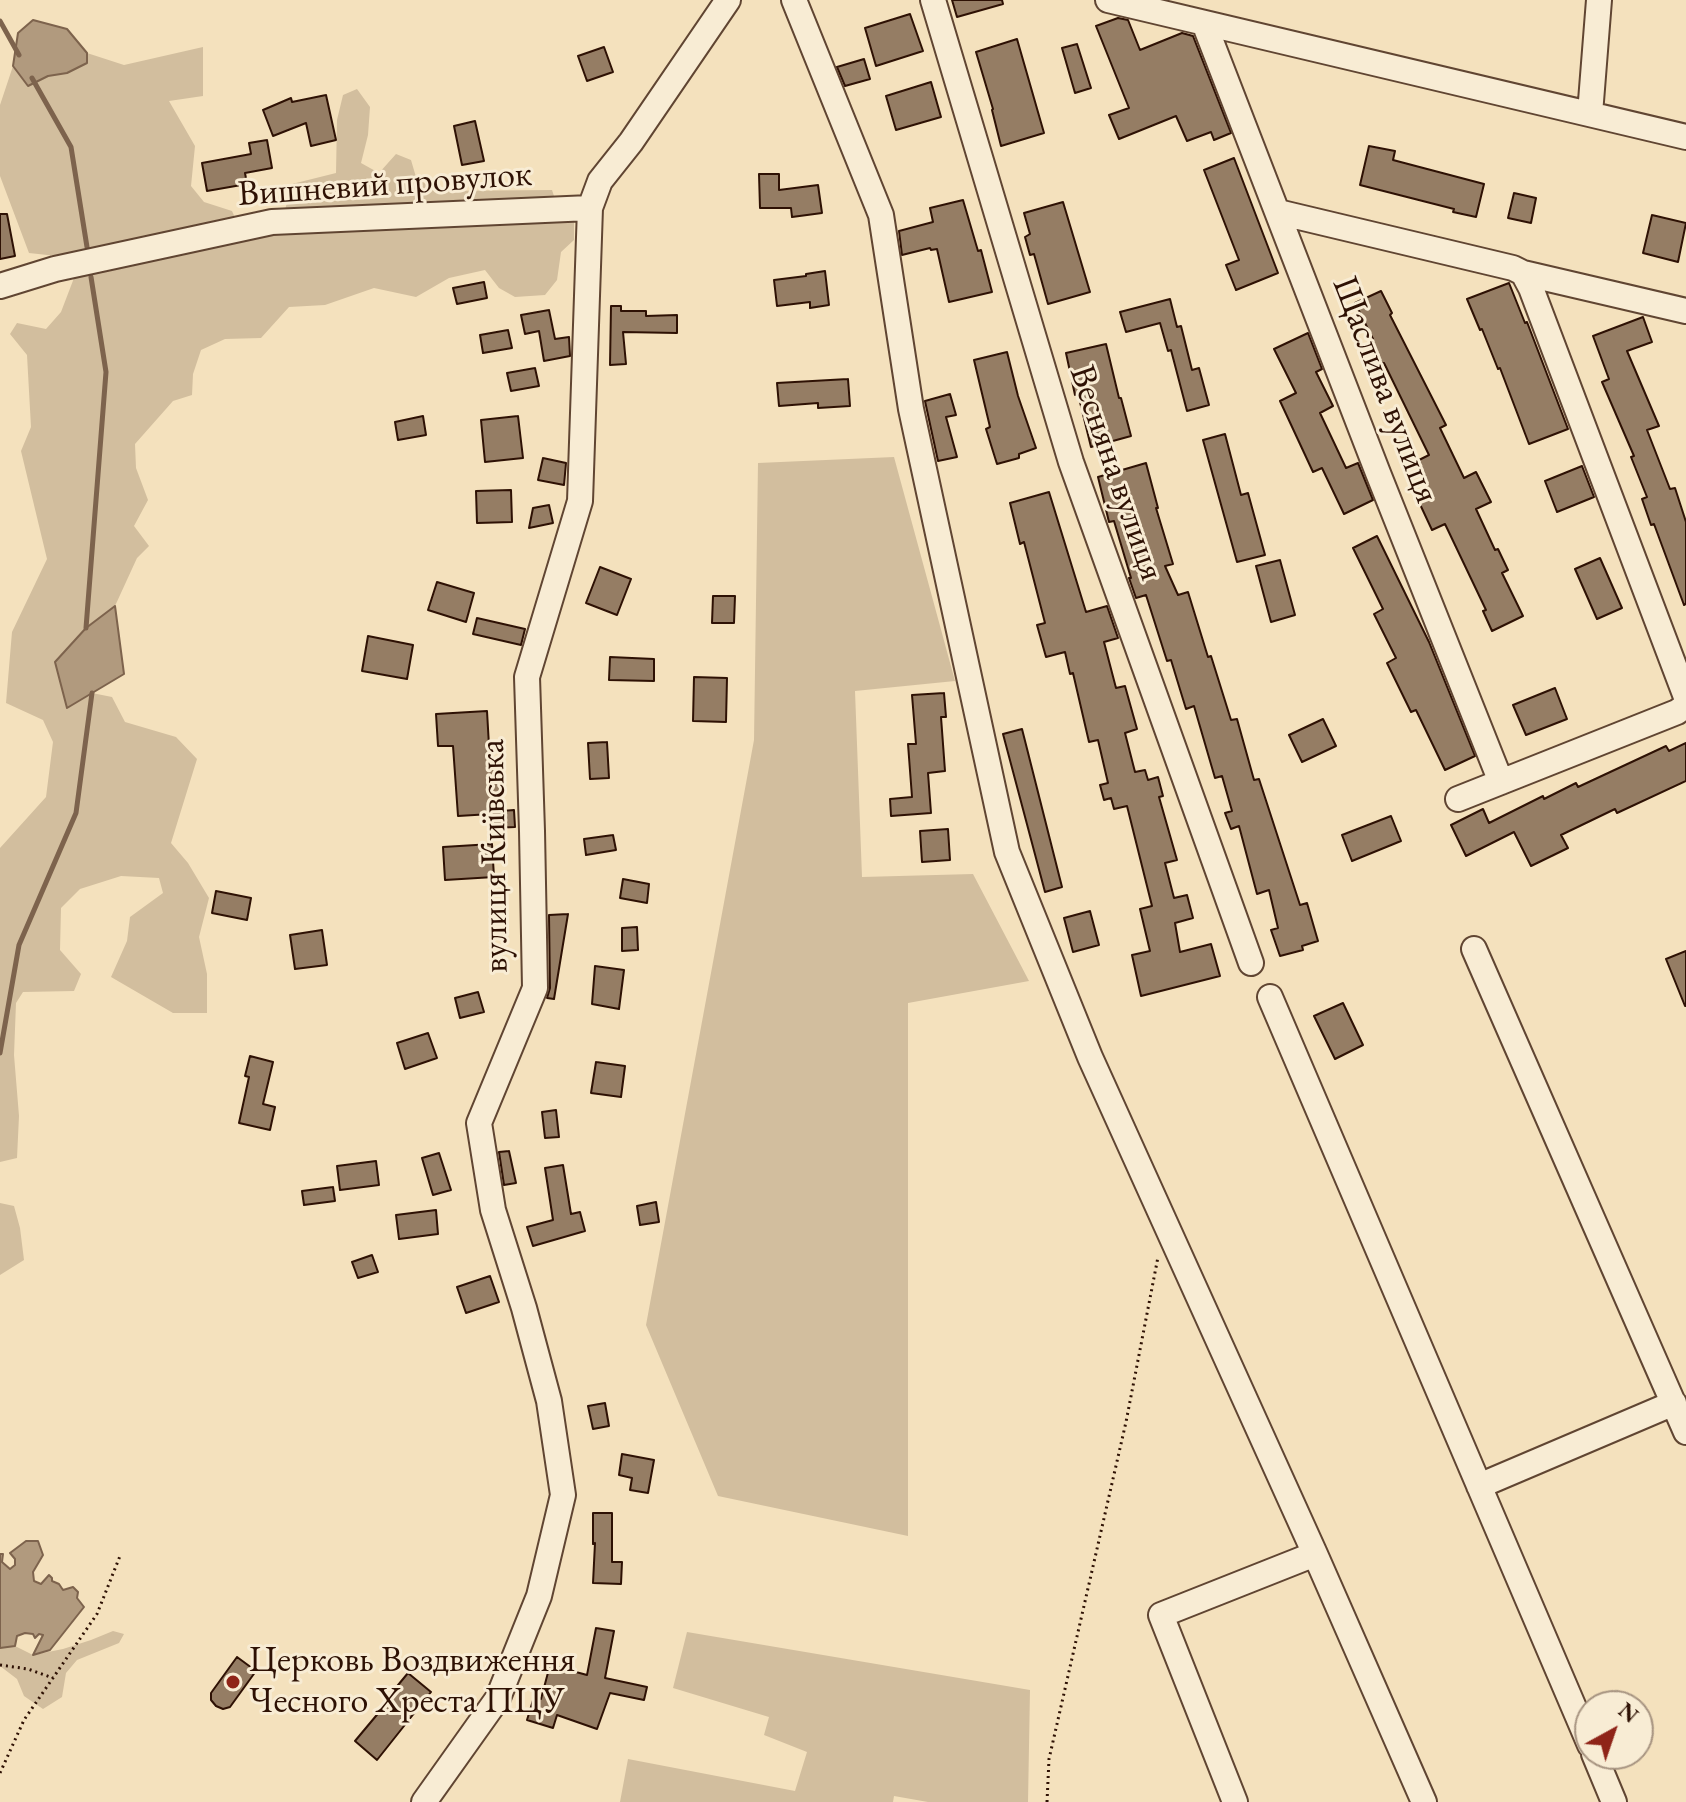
<!DOCTYPE html>
<html>
<head>
<meta charset="utf-8">
<style>
  body { margin:0 }
  #map { position:relative; width:1686px; height:1802px; overflow:hidden; background:#f4e1bd; font-family:"EB Garamond",serif }
  canvas { display:block }
  .north { position:absolute; left:1574px; top:1690px; width:80px; height:80px; box-sizing:border-box; background:#f8ecd4; border:2px solid #a79481; border-radius:50%; rotate:40deg; font-size:22px; font-weight:700; line-height:32px; text-align:center; color:#2e1104 }
  .north::after { content:''; display:block; margin:auto; width:28px; height:36px; background:#8f2418; clip-path:polygon(50% 0,100% 100%,50% 72%,0 100%) }
</style>
</head>
<body>
<div id="map">
<canvas width="1686" height="1802"></canvas>
<div class="north">N</div>
</div>
<script>
const context = document.querySelector('canvas').getContext('2d');
context.lineJoin = 'round';
function fillPath(path, color) { context.fillStyle = color; context.fill(path, 'evenodd'); }
const poly = rows => new Path2D(rows.map(r => 'M' + r).join(''));
function trace(path, color, width, dash) { context.strokeStyle = color; context.lineWidth = width; context.lineCap = dash ? 'butt' : 'round'; context.setLineDash(dash || []); context.stroke(path); }
function write(font, color, halo, rows, align = 'center') {
  context.font = font + ' "EB Garamond",serif'; context.lineWidth = 6; context.setLineDash([]); context.textBaseline = 'middle'; context.strokeStyle = halo; context.fillStyle = color; for (const [text, x, y, turn = 0] of rows) {
    context.save(); context.translate(x, y); context.rotate((+turn || 0) * Math.PI / 180); context.textAlign = isNaN(turn) ? turn : align; if (halo) context.strokeText(text, 0, 0); context.fillText(text, 0, 0); context.restore();
  }
}
fillPath(poly([
  [203,47,203,96,169,101,195,146,191,186,204,202,232,211,237,222,285,210,292,184,336,173,337,120,343,95,357,89,370,107,368,135,361,163,379,173,396,154,411,160,416,177,435,191,552,190,557,205,574,218,574,240,561,252,557,280,545,295,515,297,499,288,485,270,449,278,416,297,374,288,325,305,289,307,261,338,225,339,201,350,193,374,192,395,173,401,135,444,136,468,148,500,134,526,149,546,137,558,115,606,86,628,67,708,92,693,112,697,125,722,176,737,197,759,171,843,188,863,209,898,199,937,207,974,207,1013,173,1013,111,977,127,941,130,917,163,893,159,878,121,876,80,889,61,908,60,950,81,974,74,991,23,992,16,1003,14,1055,19,1116,17,1158,0,1162,0,848,46,797,53,742,43,720,6,703,12,632,47,559,21,451,31,427,27,355,10,334,17,323,46,329,61,312,74,278,66,257,29,253,0,176,0,105,13,66,29,86,49,76,67,73,86,64,87,53,124,65],
  [894,457,955,681,855,691,862,877,973,874,1029,981,908,1003,908,1536,718,1496,646,1325,754,740,758,463],
  [0,1203,14,1206,20,1228,24,1260,0,1275],
  [113,1631,124,1634,119,1643,77,1660,66,1673,62,1697,43,1709,24,1696,17,1679,0,1666,0,1648,15,1646,33,1655,63,1649,91,1640],
  [687,1632,1030,1690,1028,1802,928,1802,894,1796,893,1802,620,1802,628,1759,795,1791,807,1752,764,1735,769,1717,673,1688]
]), '#d2be9e');
const water = poly([
  [33,20,67,29,87,53,87,63,67,73,48,76,28,86,13,66,18,33,33,20],
  [115,606,124,674,67,708,55,662,86,628,115,606],
  [26,1541,38,1541,43,1555,33,1572,34,1581,41,1584,49,1575,52,1578,52,1581,59,1584,63,1590,73,1587,78,1592,77,1598,84,1607,50,1650,33,1655,43,1635,39,1634,35,1638,33,1634,25,1633,17,1636,15,1646,0,1648,0,1554,3,1554,2,1562,10,1569,15,1565,15,1559,10,1553,26,1541]
]);
fillPath(water, '#b19a7e');
trace(water, '#7d634d', 2);
trace(poly([
  [0,21,19,55],
  [32,78,71,147,87,247],
  [86,628,106,372,91,277],
  [0,1053,19,945,76,813,92,693]
]), '#7d634d', 5);
const building = poly([
  [952,0,1002,0,1003,4,957,17,952,0],
  [910,14,923,51,876,66,865,28,910,14],
  [1118,18,1128,20,1140,50,1182,33,1193,36,1231,133,1214,140,1211,132,1187,141,1176,116,1119,139,1109,115,1129,108,1096,26,1118,18],
  [1017,39,1044,133,1001,146,992,110,993,109,976,52,1017,39],
  [1077,44,1091,88,1075,93,1062,48,1077,44],
  [604,47,613,72,587,81,578,56,604,47],
  [864,59,870,79,845,86,837,67,864,59],
  [931,82,941,117,896,130,886,96,931,82],
  [326,95,336,140,311,146,306,123,273,136,263,110,291,98,292,102,326,95],
  [475,121,484,161,462,165,454,126,475,121],
  [267,140,272,168,245,173,247,184,207,191,202,163,251,154,249,143,267,140],
  [1369,146,1395,151,1393,160,1484,184,1476,217,1453,212,1454,209,1360,185,1369,146],
  [1234,158,1278,273,1236,290,1226,265,1239,260,1204,170,1234,158],
  [759,174,779,174,779,190,818,185,822,213,792,217,791,208,760,208,759,174],
  [1514,193,1536,198,1531,223,1508,218,1514,193],
  [963,200,978,251,981,250,992,292,949,302,937,249,931,250,930,248,902,255,899,231,933,222,930,208,963,200],
  [1063,202,1090,292,1048,304,1034,254,1030,255,1025,237,1030,234,1024,213,1063,202],
  [0,214,7,214,15,256,0,259,0,214],
  [1652,215,1686,223,1678,262,1643,253,1652,215],
  [825,271,829,305,810,308,810,302,777,306,774,280,806,276,806,274,825,271],
  [484,282,487,298,457,304,453,288,484,282],
  [1509,283,1525,323,1527,322,1568,429,1529,444,1500,368,1498,369,1482,329,1480,330,1467,299,1509,283],
  [1381,291,1392,313,1390,315,1446,425,1440,428,1464,478,1476,472,1491,502,1476,509,1495,550,1498,549,1508,570,1502,573,1523,616,1492,631,1483,611,1486,610,1445,524,1432,530,1418,500,1430,494,1415,462,1429,455,1384,363,1382,364,1371,340,1373,339,1355,303,1381,291],
  [1170,299,1177,327,1181,326,1192,370,1199,368,1209,405,1187,411,1171,350,1168,351,1160,323,1126,332,1120,312,1170,299],
  [611,306,621,306,621,311,646,311,646,316,677,315,677,333,623,332,626,364,610,365,611,306],
  [549,310,555,339,569,337,570,356,544,361,539,331,525,334,521,315,549,310],
  [1643,317,1652,342,1627,351,1659,426,1647,430,1670,489,1675,488,1686,522,1686,604,1684,605,1654,524,1651,525,1642,499,1647,497,1631,457,1634,456,1602,382,1609,379,1593,336,1643,317],
  [508,330,512,348,483,353,480,335,508,330],
  [1308,333,1322,369,1316,372,1333,406,1320,413,1346,468,1358,463,1373,500,1344,514,1322,468,1313,472,1280,401,1296,393,1274,349,1308,333],
  [1106,344,1119,398,1121,398,1131,436,1091,447,1078,394,1075,395,1066,353,1106,344],
  [1007,352,1018,396,1036,448,1019,454,1019,458,997,464,986,429,990,427,974,360,1007,352],
  [535,368,539,386,511,391,507,373,535,368],
  [848,379,850,406,818,408,818,403,779,406,777,383,848,379],
  [950,394,956,415,946,417,957,457,938,461,925,401,950,394],
  [423,416,426,435,398,440,395,422,423,416],
  [518,416,523,458,485,462,481,420,518,416],
  [1225,434,1241,495,1248,493,1265,555,1237,562,1203,440,1225,434],
  [543,458,566,463,564,485,538,480,543,458],
  [1146,463,1158,508,1156,508,1173,564,1165,566,1178,595,1188,592,1208,657,1211,656,1231,720,1237,719,1254,780,1259,779,1300,905,1307,903,1318,941,1302,946,1303,950,1280,956,1271,930,1278,928,1269,890,1257,894,1239,826,1231,829,1225,813,1232,811,1222,776,1215,778,1194,706,1186,709,1171,660,1167,661,1146,595,1136,598,1129,578,1131,578,1114,521,1109,522,1098,477,1146,463],
  [1582,466,1594,497,1557,512,1545,481,1582,466],
  [511,490,512,522,477,523,476,491,511,490],
  [1049,492,1086,612,1107,606,1118,638,1104,642,1116,688,1125,686,1137,729,1125,733,1135,772,1145,770,1148,780,1158,777,1163,796,1159,797,1177,860,1165,863,1174,898,1187,895,1193,918,1175,923,1180,952,1211,944,1220,976,1141,996,1132,955,1150,951,1140,909,1152,906,1127,806,1114,809,1111,798,1104,800,1100,785,1108,783,1098,740,1089,742,1073,673,1070,674,1065,652,1046,657,1037,625,1045,623,1024,542,1020,544,1010,503,1049,492],
  [549,505,553,523,529,528,533,508,549,505],
  [1377,536,1429,642,1475,756,1445,770,1416,710,1411,712,1387,663,1396,658,1374,614,1383,609,1353,548,1377,536],
  [1600,558,1622,608,1597,619,1575,569,1600,558],
  [1280,560,1295,615,1271,622,1256,566,1280,560],
  [600,567,631,579,617,615,586,603,600,567],
  [437,582,474,593,466,622,428,610,437,582],
  [713,596,735,596,734,623,712,623,713,596],
  [477,618,525,629,521,645,473,634,477,618],
  [368,636,413,645,407,679,362,671,368,636],
  [610,657,654,659,654,681,609,680,610,657],
  [694,677,727,678,726,722,693,721,694,677],
  [1555,688,1567,719,1526,735,1513,705,1555,688],
  [944,693,946,717,941,717,945,771,928,773,931,813,891,816,890,799,912,797,908,744,916,744,912,695,944,693],
  [487,711,490,763,498,762,502,811,514,810,515,827,492,828,491,814,458,816,453,746,438,746,436,714,487,711],
  [1323,719,1336,746,1302,762,1289,735,1323,719],
  [1022,729,1062,887,1045,892,1003,734,1022,729],
  [607,742,609,778,590,779,588,743,607,742],
  [1686,743,1686,781,1617,813,1615,809,1561,835,1568,848,1531,866,1514,832,1466,856,1451,825,1483,809,1489,823,1543,796,1544,799,1576,783,1578,787,1666,746,1669,751,1686,743],
  [1391,816,1401,841,1352,861,1342,835,1391,816],
  [948,829,950,860,922,862,920,831,948,829],
  [613,835,616,850,586,855,584,839,613,835],
  [492,844,494,877,445,880,443,847,492,844],
  [623,879,649,884,647,903,620,898,623,879],
  [216,891,251,898,247,920,212,913,216,891],
  [1090,911,1099,945,1073,952,1064,918,1090,911],
  [568,914,554,999,547,998,550,988,549,915,568,914],
  [637,927,638,950,622,951,622,928,637,927],
  [322,930,327,965,295,969,290,935,322,930],
  [1686,951,1686,1006,1685,1006,1666,959,1686,951],
  [595,966,624,970,619,1009,592,1004,595,966],
  [478,992,484,1012,460,1018,455,998,478,992],
  [1343,1003,1363,1045,1335,1059,1314,1016,1343,1003],
  [428,1033,437,1058,405,1069,397,1043,428,1033],
  [250,1056,273,1062,263,1104,275,1107,270,1130,239,1123,249,1077,245,1076,250,1056],
  [596,1062,625,1066,621,1097,591,1093,596,1062],
  [556,1110,559,1137,545,1138,542,1112,556,1110],
  [509,1151,516,1183,504,1185,499,1152,509,1151],
  [439,1153,451,1190,433,1195,422,1158,439,1153],
  [376,1161,379,1185,340,1190,337,1166,376,1161],
  [563,1165,571,1214,580,1212,585,1231,533,1246,527,1227,553,1220,545,1168,563,1165],
  [333,1187,335,1201,304,1205,302,1191,333,1187],
  [656,1202,659,1222,640,1225,637,1206,656,1202],
  [436,1210,438,1234,399,1239,396,1215,436,1210],
  [372,1255,378,1272,358,1278,352,1262,372,1255],
  [490,1276,499,1302,466,1313,457,1287,490,1276],
  [605,1403,609,1426,593,1429,588,1406,605,1403],
  [622,1454,654,1460,648,1493,630,1490,632,1478,619,1475,622,1454],
  [593,1513,612,1513,612,1562,622,1562,621,1584,593,1583,595,1543,593,1544,593,1513],
  [596,1628,614,1631,605,1678,647,1687,644,1700,610,1693,597,1729,557,1715,553,1728,527,1720,534,1697,541,1699,550,1665,587,1675,596,1628],
  [237,1657,256,1671,230,1707,223,1709,216,1706,211,1700,211,1693,237,1657],
  [408,1673,431,1692,377,1760,355,1741,391,1698,389,1696,408,1673]
]);
fillPath(building, '#957d64');
trace(building, '#2e1104', 2);
const minor = poly([
  [794,0,881,215,911,409,1007,852,1090,1057,1315,1554,1424,1802],
  [933,0,1071,462,1251,963],
  [1108,0,1686,137],
  [1204,23,1378,473,1501,782],
  [1590,114,1599,0],
  [1278,212,1513,268,1523,273,1531,288,1686,697],
  [1523,273,1686,311],
  [0,286,55,269,272,222,590,208],
  [1458,799,1677,712,1684,707,1686,702],
  [1474,949,1686,1432],
  [1270,997,1590,1745],
  [1479,1486,1674,1403],
  [1594,1754,1614,1802],
  [424,1802,498,1698,539,1596,563,1495,549,1401,524,1308,493,1210,479,1123,535,988,532,831,527,677,580,501,590,208,600,181,631,142,728,0],
  [1235,1802,1161,1615,1315,1554]
]);
trace(minor, '#604532', 28);
trace(poly([
  [0,1665,28,1669,53,1678],
  [0,1773,24,1720,97,1614,120,1556],
  [1047,1802,1049,1759,1126,1422,1158,1257]
]), '#2e1104', 3, [2, 4]);
trace(minor, '#f8ecd4', 24);
for (const [x, y, r, color] of [
  [233,1682,8,"#8f2418"]
]) { const dot = new Path2D(); dot.arc(x, y, r, 0, 2 * Math.PI); context.fillStyle = color; context.fill(dot); trace(dot, '#f8ecd4', 3); }
write('36px', '#2e1104', '#f8ecd4', [
  ["Вишневий провулок",385,185,-4],
  ["Щаслива вулиця",1385,390,69],
  ["Весняна вулиця",1116,473,71],
  ["вулиця Київська",495,856,-91]
]);
write('36px', '#2e1104', '#f8ecd4', [
  ["Церковь Воздвиження",249,1661],
  ["Чесного Хреста ПЦУ",249,1702]
], 'left');
</script>
</body>
</html>
